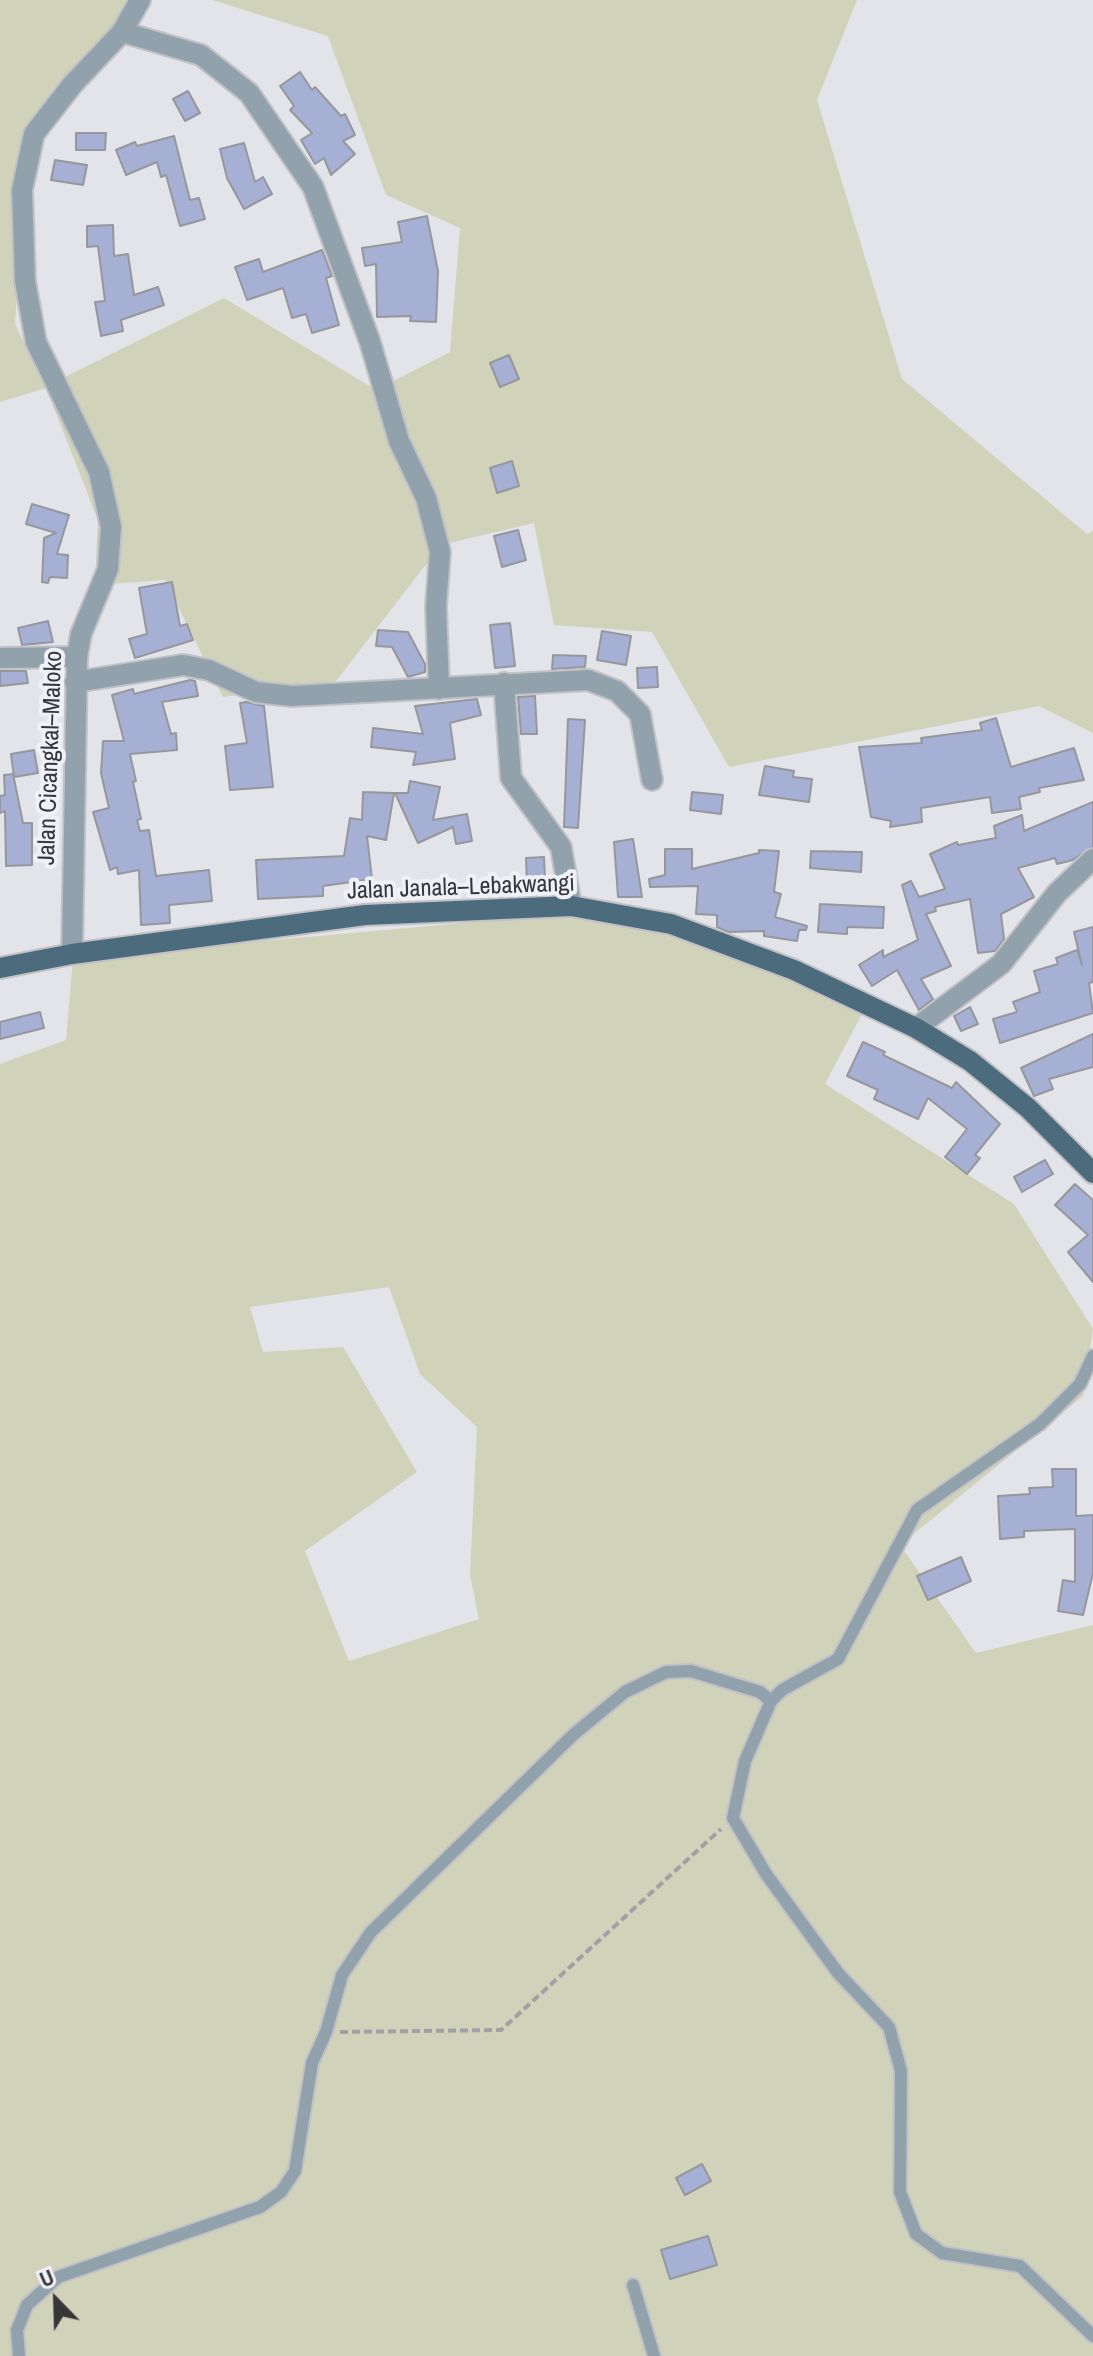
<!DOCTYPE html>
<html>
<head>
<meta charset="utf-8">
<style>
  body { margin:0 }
  #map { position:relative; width:1093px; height:2356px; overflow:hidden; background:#e3e4e9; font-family:"Archivo Narrow",sans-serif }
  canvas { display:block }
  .north { position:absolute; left:16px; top:2260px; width:80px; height:80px; -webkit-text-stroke:6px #f0f1f7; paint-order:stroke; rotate:337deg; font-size:22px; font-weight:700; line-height:32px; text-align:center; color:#373739 }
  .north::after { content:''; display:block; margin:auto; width:28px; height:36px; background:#373739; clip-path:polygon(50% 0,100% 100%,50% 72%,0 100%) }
</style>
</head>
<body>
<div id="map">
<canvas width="1093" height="2356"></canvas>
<div class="north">U</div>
</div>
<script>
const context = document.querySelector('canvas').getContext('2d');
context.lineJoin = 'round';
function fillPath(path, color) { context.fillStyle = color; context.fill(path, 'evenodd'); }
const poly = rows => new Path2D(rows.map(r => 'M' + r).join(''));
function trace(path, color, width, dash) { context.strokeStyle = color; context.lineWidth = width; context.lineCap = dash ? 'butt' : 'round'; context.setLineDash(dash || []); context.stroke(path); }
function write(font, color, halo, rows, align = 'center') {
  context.font = font + ' "Archivo Narrow",sans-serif'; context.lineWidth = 8; context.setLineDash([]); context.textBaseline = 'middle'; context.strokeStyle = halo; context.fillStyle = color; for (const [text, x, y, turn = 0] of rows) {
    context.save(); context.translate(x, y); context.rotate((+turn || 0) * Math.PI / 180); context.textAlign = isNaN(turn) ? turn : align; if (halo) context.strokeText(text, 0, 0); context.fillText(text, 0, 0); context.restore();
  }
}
fillPath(poly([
  [0,0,133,0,24,152,15,324,45,387,224,298,376,390,450,352,460,228,386,195,328,36,212,0,857,0,817,100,902,379,1087,534,1093,531,1093,733,1039,706,729,767,652,632,554,625,534,523,441,545,336,681,223,697,165,580,95,585,98,520,46,388,0,402],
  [575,913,728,950,864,1010,825,1084,1014,1204,1093,1329,1083,1396,900,1545,976,1653,1093,1625,1093,2356,0,2356,0,1064,66,1040,73,958],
  [389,1287,420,1374,477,1427,470,1575,479,1619,349,1661,305,1551,417,1472,343,1347,263,1352,250,1307]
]), '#d0d2b9');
const building = poly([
  [300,72,312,90,315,87,341,116,345,114,355,135,343,141,355,154,331,175,324,158,315,164,301,140,312,133,290,110,294,106,280,86,300,72],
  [188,91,200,113,185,121,173,99,188,91],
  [76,133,106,133,105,150,76,150,76,133],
  [174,136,190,200,199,198,205,219,180,226,166,175,161,177,157,162,126,175,116,150,135,142,137,146,174,136],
  [244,143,255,182,263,177,272,194,244,209,227,178,220,149,244,143],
  [55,160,87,165,83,185,51,180,55,160],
  [427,216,438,271,436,322,410,321,411,316,377,317,376,264,365,266,362,248,402,242,398,222,427,216],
  [113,225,114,256,128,254,134,295,158,287,164,305,121,320,123,331,101,336,95,302,105,301,98,246,87,247,87,226,113,225],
  [322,250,332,276,326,278,339,325,312,333,306,314,292,318,283,288,247,300,235,267,259,259,263,272,322,250],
  [509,355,519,379,500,387,490,363,509,355],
  [512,461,519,486,497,493,490,468,512,461],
  [32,504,69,515,57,554,68,555,67,578,50,577,48,583,42,582,44,538,56,533,26,524,32,504],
  [518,530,526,560,502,567,494,536,518,530],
  [172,582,180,626,187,624,193,640,135,658,129,639,147,634,139,588,172,582],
  [48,621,53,642,22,645,18,628,48,621],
  [510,623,515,666,495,668,490,625,510,623],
  [378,630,408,632,425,664,425,672,408,677,392,647,376,646,378,630],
  [602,631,631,636,626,665,597,660,602,631],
  [553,655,586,656,585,667,552,669,553,655],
  [657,667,658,687,638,688,637,668,657,667],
  [0,671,26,671,28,683,0,686,0,671],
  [190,680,195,681,198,696,162,702,171,734,176,733,177,750,130,754,136,781,133,782,141,819,137,820,140,831,149,830,156,876,209,870,212,901,169,905,170,923,141,925,139,870,118,874,117,867,110,870,93,812,109,808,101,773,103,741,124,741,112,695,133,689,134,694,190,680],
  [535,696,537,734,521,734,518,697,535,696],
  [477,699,481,715,450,723,455,759,413,765,416,752,371,747,373,728,423,734,415,706,477,699],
  [246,702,264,706,273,787,230,790,225,746,247,743,240,703,246,702],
  [996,718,1011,767,1074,748,1084,780,1039,788,1040,792,1019,797,1021,809,992,813,990,797,921,808,922,822,890,827,891,821,871,817,859,747,922,743,921,738,982,730,980,723,996,718],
  [568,719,585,720,578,828,564,827,568,719],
  [34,750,38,773,14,777,11,754,34,750],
  [765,766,794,771,793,777,812,779,809,802,759,795,765,766],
  [13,774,23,823,32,823,32,865,6,866,5,811,0,813,0,796,5,795,4,775,13,774],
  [410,781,440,787,433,820,467,814,472,841,456,844,453,827,418,843,395,793,408,793,410,781],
  [363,792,394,793,386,840,367,836,372,879,323,886,323,896,258,899,256,860,344,856,350,818,362,820,363,792],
  [692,792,723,795,721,814,690,810,692,792],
  [1093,802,1093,846,1073,860,1057,864,1055,858,1018,868,1034,897,1001,914,1004,939,995,951,978,953,970,899,935,907,936,911,926,914,951,966,921,979,933,999,919,1010,897,970,872,986,859,965,883,950,883,957,918,940,902,885,911,881,919,897,945,889,930,854,957,842,958,845,996,838,994,826,1022,815,1024,831,1093,802],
  [633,839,642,897,618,897,614,842,633,839],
  [665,849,692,849,692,869,759,853,759,850,779,851,774,892,781,894,775,917,807,926,806,930,799,930,797,941,764,936,764,931,728,932,717,927,717,915,696,914,698,886,650,887,649,879,665,875,665,849],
  [811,851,862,852,861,872,810,868,811,851],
  [544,857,545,881,527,882,526,858,544,857],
  [820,904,884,907,883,928,847,927,847,934,818,932,820,904],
  [1093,927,1093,982,1089,983,1093,1013,1000,1043,993,1019,1017,1012,1013,1002,1040,992,1034,971,1058,964,1056,958,1077,950,1082,965,1074,932,1093,927],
  [970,1007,978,1024,961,1031,954,1016,970,1007],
  [40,1012,44,1028,0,1039,0,1022,40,1012],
  [1093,1034,1093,1067,1049,1079,1053,1089,1034,1096,1021,1068,1093,1034],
  [863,1042,885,1052,883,1055,952,1088,956,1082,1000,1124,975,1155,980,1158,967,1174,945,1157,967,1129,928,1098,918,1119,874,1099,878,1090,847,1076,863,1042],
  [1045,1160,1053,1174,1022,1192,1014,1177,1045,1160],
  [1075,1184,1093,1200,1093,1282,1068,1252,1088,1235,1055,1205,1075,1184],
  [1052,1469,1076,1469,1076,1516,1093,1515,1093,1573,1083,1615,1058,1611,1063,1580,1075,1582,1075,1529,1024,1531,1024,1537,1000,1539,998,1496,1030,1494,1029,1488,1053,1487,1052,1469],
  [961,1557,971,1581,928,1600,917,1576,961,1557],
  [702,2164,711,2181,685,2195,676,2178,702,2164],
  [708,2236,717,2265,670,2279,661,2250,708,2236]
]);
fillPath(building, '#a6b0d5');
trace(building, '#96979c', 2);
const service = poly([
  [771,1701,745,1761,733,1818,766,1874,838,1973,889,2027,901,2071,900,2192,916,2234,942,2253,1020,2266,1093,2336],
  [633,2285,654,2356],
  [19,2356,17,2330,27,2305,58,2277,260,2207,281,2192,295,2171,312,2063,326,2032,342,1975,371,1932,573,1735,625,1692,666,1672,691,1671,760,1692,771,1701,782,1690,838,1659,917,1510,1040,1424,1080,1384,1093,1356]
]);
const minor = poly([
  [122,32,201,55,249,93,313,187,370,342,399,441,426,498,440,552,436,606,439,689],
  [0,658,77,657],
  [75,682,183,665,209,670,256,692,292,696,588,680,617,691,640,714,652,780],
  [504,683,511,778,561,847,571,906],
  [916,1028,1001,964,1057,893,1093,859]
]);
const tertiary = poly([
  [72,954,77,657,81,634,108,569,111,527,99,472,36,342,25,281,22,190,34,134,72,85,122,32,140,0]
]);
const primary = poly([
  [0,968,72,954,365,915,571,906,671,924,794,970,916,1028,970,1061,1028,1108,1093,1173]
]);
trace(service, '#c1c1c6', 16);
trace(minor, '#c1c1c6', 24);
trace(tertiary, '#c1c1c6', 24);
trace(primary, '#c1c1c6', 24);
trace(poly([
  [340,2032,501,2030,721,1829]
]), '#a0a1a5', 4, [8, 4]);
trace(service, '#91a2ad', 12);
trace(minor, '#91a2ad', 20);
trace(tertiary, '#91a2ad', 20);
trace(primary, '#4c6b7d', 20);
write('24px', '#373739', '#f0f1f7', [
  ["Jalan Cicangkal–Maloko",51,758,-88],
  ["Jalan Janala–Lebakwangi",461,888,-2]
]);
</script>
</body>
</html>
